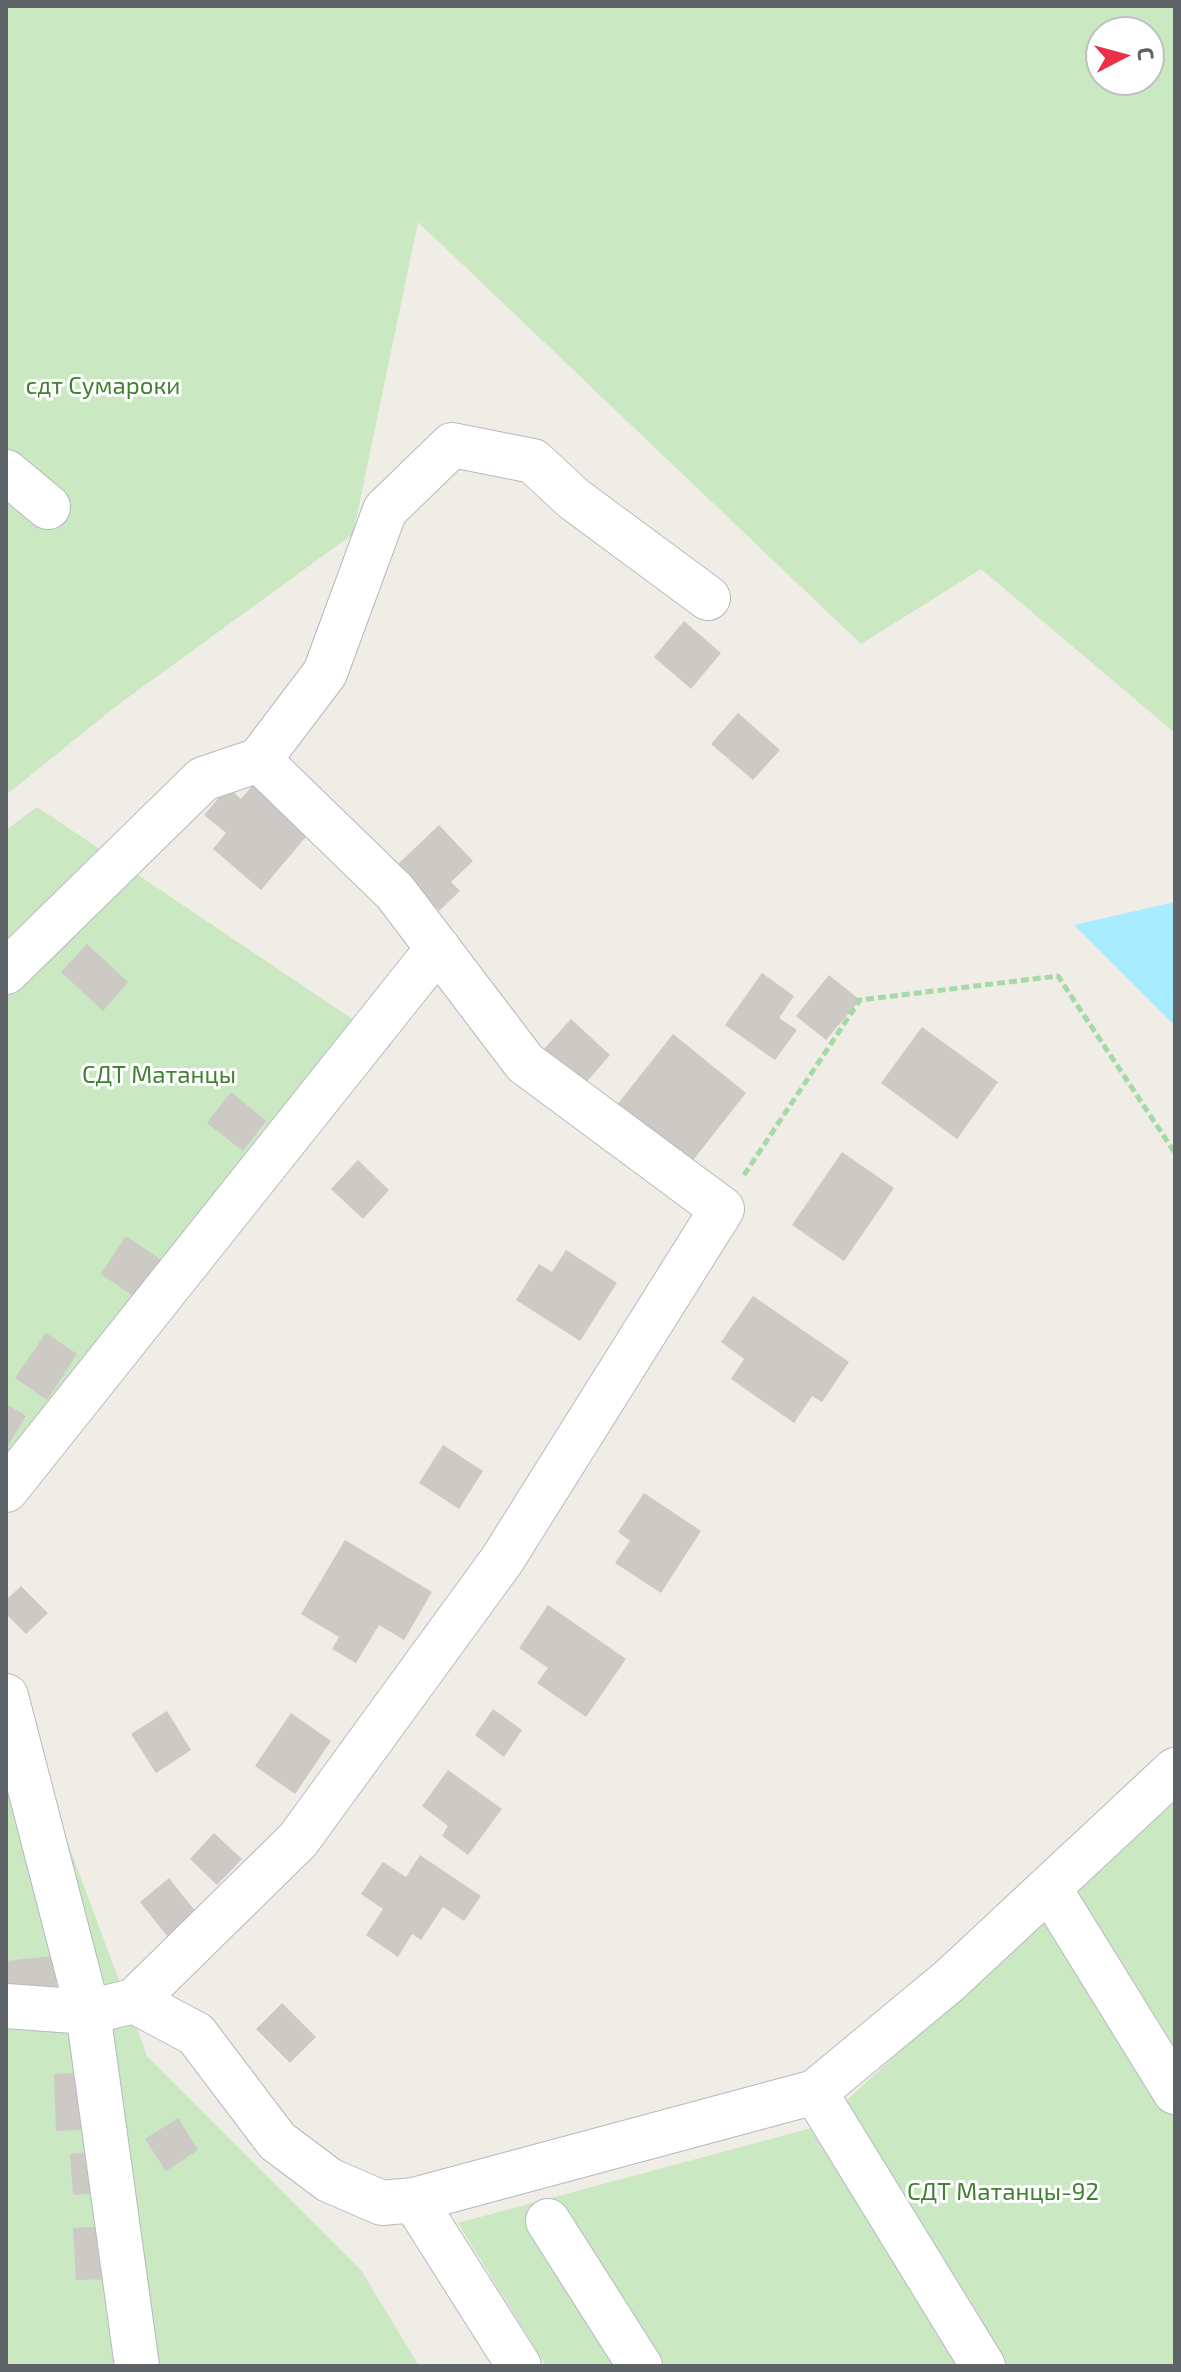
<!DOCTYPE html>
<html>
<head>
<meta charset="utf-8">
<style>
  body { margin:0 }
  #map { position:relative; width:1181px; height:2372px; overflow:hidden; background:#f0ece6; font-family:"Exo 2",sans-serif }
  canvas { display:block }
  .frame { position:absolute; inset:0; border:8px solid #5d6366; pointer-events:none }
  .north { position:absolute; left:1085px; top:16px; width:80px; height:80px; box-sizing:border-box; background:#fff; border:2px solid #bec1c2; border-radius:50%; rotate:84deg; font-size:22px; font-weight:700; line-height:32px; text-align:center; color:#5d6366 }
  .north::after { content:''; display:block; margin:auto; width:28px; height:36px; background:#ec304a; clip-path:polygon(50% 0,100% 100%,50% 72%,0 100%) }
</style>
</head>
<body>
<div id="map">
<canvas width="1181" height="2372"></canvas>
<div class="frame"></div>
<div class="north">С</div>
</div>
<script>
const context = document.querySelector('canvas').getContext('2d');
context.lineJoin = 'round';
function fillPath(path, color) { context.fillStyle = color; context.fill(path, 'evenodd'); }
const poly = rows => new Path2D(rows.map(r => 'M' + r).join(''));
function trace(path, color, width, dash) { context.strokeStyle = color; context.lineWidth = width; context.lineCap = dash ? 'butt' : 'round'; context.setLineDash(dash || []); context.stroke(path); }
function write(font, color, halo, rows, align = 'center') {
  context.font = font + ' "Exo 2",sans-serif'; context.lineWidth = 6; context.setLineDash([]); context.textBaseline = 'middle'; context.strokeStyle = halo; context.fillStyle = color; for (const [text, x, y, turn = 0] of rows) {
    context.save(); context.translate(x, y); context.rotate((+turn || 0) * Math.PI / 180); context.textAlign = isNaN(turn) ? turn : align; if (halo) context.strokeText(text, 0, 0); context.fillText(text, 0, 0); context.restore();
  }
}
fillPath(poly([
  [6,6,1175,6,1175,733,981,569,861,644,418,222,353,534,115,707,6,795],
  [1101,32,1149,32,1149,80,1101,80],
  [37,807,391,1045,6,1473,6,830],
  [6,1676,147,2056,361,2270,419,2366,6,2366],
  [1175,1797,1175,2366,546,2366,458,2223,819,2126]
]), '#cae8c2');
fillPath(poly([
  [1175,902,1175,1026,1074,925]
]), '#a7ecff');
fillPath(poly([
  [684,621,721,653,691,689,654,657],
  [738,713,780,750,753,780,711,744],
  [259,778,315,826,261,890,213,849,226,833,204,815,228,787,241,799],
  [439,825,473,861,451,882,460,891,439,911,396,866],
  [87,944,128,982,103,1011,61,972],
  [762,973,794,996,779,1018,797,1030,775,1060,725,1025],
  [829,975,860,1000,826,1040,796,1016],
  [571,1019,610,1055,584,1085,544,1049],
  [922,1027,998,1082,957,1139,881,1083],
  [673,1034,746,1093,690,1164,617,1105],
  [231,1092,266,1121,243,1151,207,1123],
  [842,1152,894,1188,844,1261,792,1225],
  [358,1160,389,1190,363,1219,331,1189],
  [126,1236,164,1262,139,1300,101,1274],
  [566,1250,617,1283,580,1341,516,1300,539,1264,552,1272],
  [753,1296,849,1362,822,1402,812,1396,794,1423,731,1379,744,1359,721,1342],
  [46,1333,77,1354,47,1400,15,1378],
  [6,1404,26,1416,6,1449],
  [443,1445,483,1471,459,1509,419,1483],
  [644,1493,701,1531,661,1593,615,1563,630,1541,618,1532],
  [345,1540,432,1592,404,1640,379,1625,356,1663,332,1649,339,1637,301,1614],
  [21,1586,48,1613,26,1634,6,1614,6,1600],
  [548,1605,626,1659,586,1717,537,1683,548,1668,519,1648],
  [493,1709,522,1730,504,1757,475,1735],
  [167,1711,191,1750,156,1773,131,1734],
  [291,1713,331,1741,295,1794,255,1766],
  [448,1770,502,1809,468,1855,442,1836,448,1826,422,1806],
  [214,1833,242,1859,217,1885,190,1859],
  [420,1855,481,1896,464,1921,443,1907,421,1940,412,1934,398,1957,366,1935,383,1909,361,1894,383,1862,406,1877],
  [169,1878,196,1912,167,1936,140,1902],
  [53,1956,58,1996,6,1991,6,1961],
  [282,2003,316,2037,290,2063,256,2029],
  [95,2072,97,2129,56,2131,54,2074],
  [178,2118,198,2150,166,2171,145,2139],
  [101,2151,104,2193,73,2195,70,2154],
  [112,2226,115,2279,76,2280,73,2228]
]), '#cdc9c5');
const minor = poly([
  [6,472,48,507],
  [6,972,203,779,259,760,325,673,385,510,452,445,533,461,574,499,708,598],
  [6,1490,438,948],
  [6,1696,88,2012,137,2366],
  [1049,1888,1175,2092],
  [134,2001,298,1840,502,1560,722,1209,525,1063,395,892,259,760],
  [6,2006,88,2012,134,2001,196,2034,277,2141,329,2180,382,2203,414,2200,815,2092,950,1980,1175,1770],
  [815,2092,983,2366],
  [414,2200,519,2366],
  [548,2221,640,2366]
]);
trace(minor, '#b6babd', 46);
trace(poly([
  [744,1175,860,1000,1058,976,1175,1153]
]), '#a5daa7', 5, [8, 4]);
trace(minor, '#fff', 44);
write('24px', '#408132', '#fff', [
  ["сдт Сумароки",103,386],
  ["СДТ Матанцы",159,1075],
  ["СДТ Матанцы-92",1003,2192]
]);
</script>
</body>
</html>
